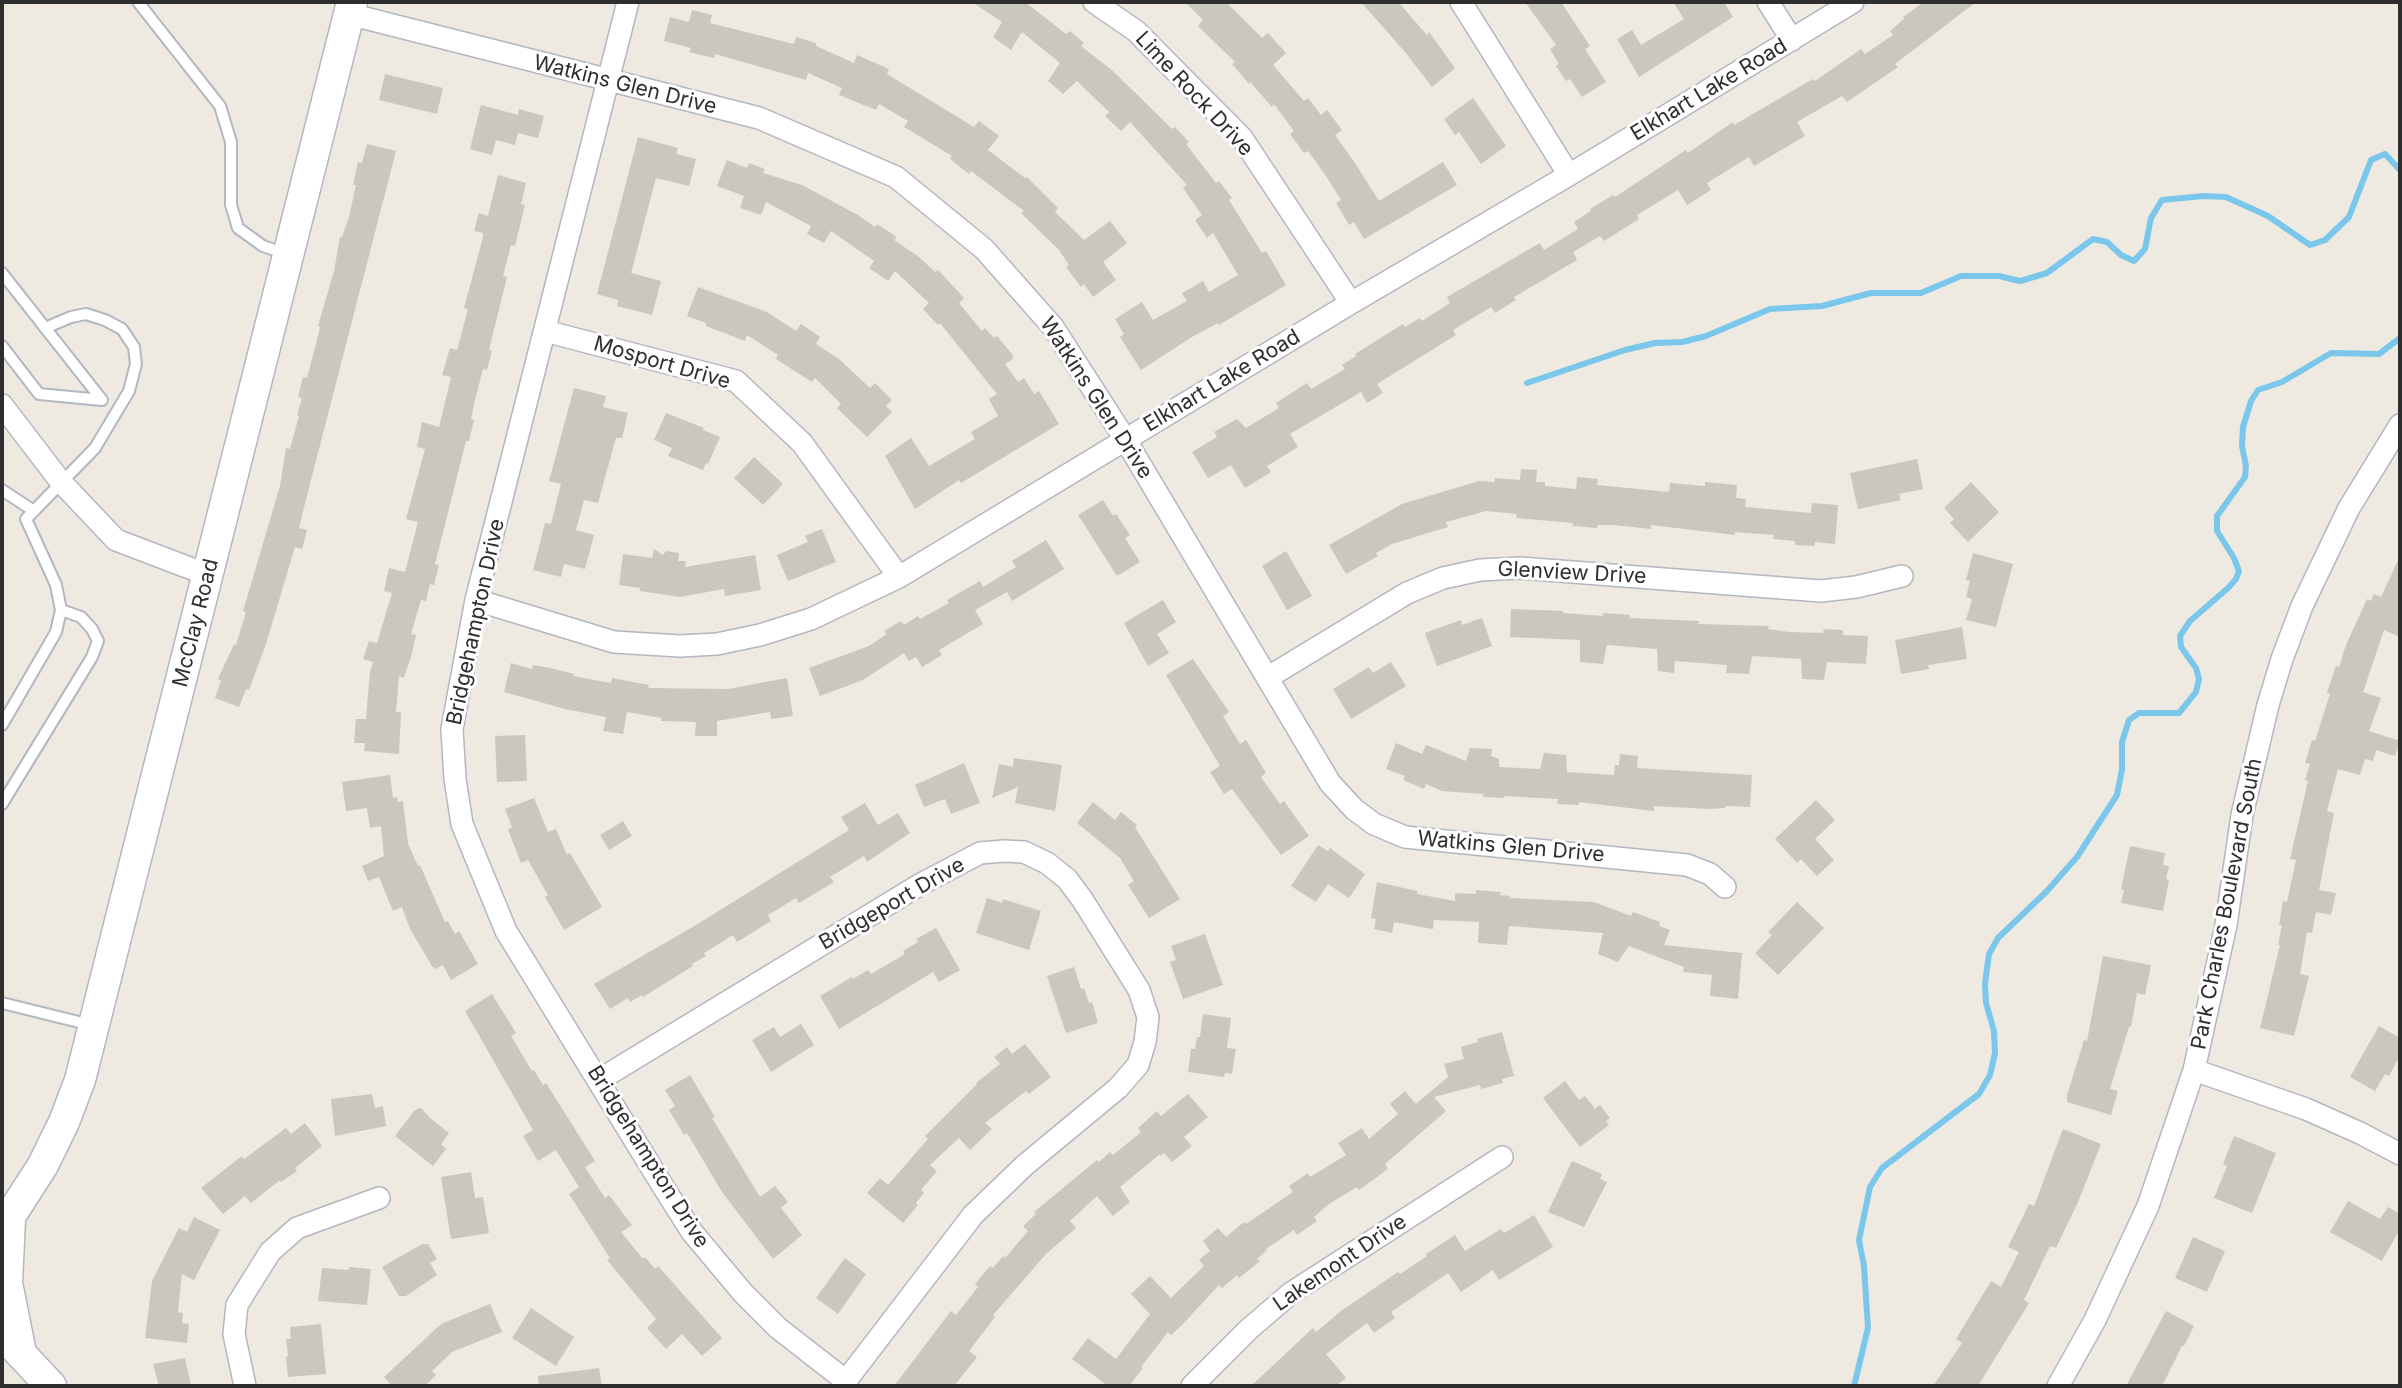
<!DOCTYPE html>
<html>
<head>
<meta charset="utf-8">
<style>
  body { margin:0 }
  #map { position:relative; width:2402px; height:1388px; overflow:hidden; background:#eee9e1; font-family:Inter,sans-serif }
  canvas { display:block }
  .frame { position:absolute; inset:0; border:4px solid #2e2e2e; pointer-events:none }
</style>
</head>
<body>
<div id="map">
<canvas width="2402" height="1388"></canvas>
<div class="frame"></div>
</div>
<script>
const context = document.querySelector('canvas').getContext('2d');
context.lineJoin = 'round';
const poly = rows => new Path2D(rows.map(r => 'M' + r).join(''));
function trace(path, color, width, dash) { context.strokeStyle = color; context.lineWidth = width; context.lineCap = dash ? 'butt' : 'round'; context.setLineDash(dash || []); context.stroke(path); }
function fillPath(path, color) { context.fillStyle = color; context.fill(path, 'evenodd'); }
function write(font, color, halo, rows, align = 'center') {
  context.font = font + ' Inter,sans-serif'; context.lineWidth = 6; context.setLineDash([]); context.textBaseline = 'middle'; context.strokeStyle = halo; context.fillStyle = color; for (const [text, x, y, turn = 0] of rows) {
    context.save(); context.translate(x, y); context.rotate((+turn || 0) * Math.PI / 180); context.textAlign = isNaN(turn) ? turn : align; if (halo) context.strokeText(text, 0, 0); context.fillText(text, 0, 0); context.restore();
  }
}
trace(poly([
  [1527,383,1625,350,1655,343,1682,342,1706,336,1770,309,1822,306,1871,293,1921,293,1961,276,1999,276,2020,281,2047,273,2093,239,2107,242,2121,255,2134,261,2145,249,2151,218,2162,200,2204,196,2226,197,2268,216,2310,245,2325,240,2349,217,2371,160,2385,154,2400,170],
  [1854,1386,1868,1328,1864,1266,1859,1240,1870,1187,1882,1168,1979,1094,1990,1075,1995,1053,1994,1031,1986,1003,1985,984,1989,954,1998,938,2047,891,2077,857,2117,795,2122,769,2122,742,2129,720,2139,713,2179,713,2196,692,2199,679,2196,668,2181,647,2180,636,2190,621,2228,588,2236,579,2239,571,2234,558,2217,531,2217,516,2245,477,2246,466,2242,446,2243,427,2251,401,2258,390,2282,382,2331,353,2379,354,2400,338]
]), '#7ac7eb', 6);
fillPath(poly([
  [972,2,1025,2,1066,34,1070,31,1084,43,1081,46,1113,71,1172,129,1175,127,1189,142,1186,144,1216,183,1219,181,1232,198,1229,200,1262,253,1266,251,1286,285,1219,325,1218,323,1192,337,1141,370,1120,337,1124,334,1115,319,1142,302,1153,320,1187,301,1182,293,1203,281,1209,292,1238,275,1213,233,1207,238,1195,220,1202,215,1183,188,1187,185,1130,122,1121,131,1105,116,1109,112,1077,81,1063,94,1048,81,1060,63,1022,32,1011,50,993,37,1002,22],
  [1185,2,1226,2,1262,38,1268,33,1286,53,1273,65,1304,101,1308,98,1321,115,1327,110,1342,130,1335,135,1355,163,1379,201,1443,162,1457,185,1364,239,1354,222,1349,225,1336,203,1341,200,1326,176,1308,151,1304,153,1290,134,1294,131,1274,104,1272,107,1250,82,1249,84,1232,64,1235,62,1198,26,1203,20],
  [1361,2,1398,2,1427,35,1429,32,1455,68,1432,87,1405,52],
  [1525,2,1561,2,1590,46,1585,49,1606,82,1582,97,1570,79,1566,81,1556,66,1559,64,1550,49,1556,45],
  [1673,2,1724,2,1733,17,1639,77,1617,39,1632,30,1641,45,1684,19],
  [1924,2,1976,2,1895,64,1898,67,1847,102,1842,96,1797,122,1805,136,1754,166,1749,157,1707,183,1711,190,1687,205,1678,190,1637,215,1639,219,1604,241,1600,236,1573,252,1577,260,1514,297,1516,300,1495,313,1491,307,1453,330,1456,335,1377,384,1383,393,1367,403,1361,392,1290,434,1298,447,1267,466,1271,472,1245,488,1231,465,1208,478,1192,452,1217,437,1214,432,1237,419,1246,428,1279,408,1276,403,1307,383,1311,389,1345,369,1342,365,1356,356,1355,354,1403,324,1405,327,1420,318,1422,321,1450,303,1447,297,1540,243,1544,250,1578,229,1574,222,1591,211,1590,209,1613,195,1615,197,1686,150,1688,153,1733,122,1734,125,1813,79,1815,81,1861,49,1865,54,1893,35,1890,31,1904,19,1903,17],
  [692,10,712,15,710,23,794,44,796,37,816,43,816,46,854,63,857,55,889,69,887,74,974,127,979,121,999,136,988,150,1025,178,1027,177,1058,208,1055,212,1084,240,1110,221,1127,243,1103,262,1116,280,1093,297,1084,284,1081,287,1066,267,1069,265,1059,250,1021,213,1024,211,971,171,969,174,950,159,952,156,904,127,908,121,879,104,876,110,839,95,842,88,808,73,806,80,715,54,714,58,689,52,691,48,664,41,670,17,689,22],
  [385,74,443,88,437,114,379,100],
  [1473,98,1506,146,1481,164,1459,132,1455,135,1444,119],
  [481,105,518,115,519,109,544,116,538,138,518,133,515,145,496,140,492,155,470,149],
  [638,137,678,148,676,154,696,159,689,186,656,178,631,273,661,281,652,315,617,306,618,300,597,294],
  [367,144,396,151,303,511,299,528,307,530,302,549,295,547,266,644,249,690,246,689,239,707,215,698,221,681,218,679,234,644,236,645,246,612,243,611,280,486,286,448,290,449,299,416,297,415,302,398,298,397,303,377,307,378,316,344,320,327,318,326,334,271,340,237,342,237,349,217,356,185,353,185,358,162,362,163],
  [727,160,747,168,749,163,765,169,763,173,802,185,858,215,875,227,877,224,897,237,894,240,919,257,935,272,938,270,964,298,959,303,982,331,985,328,994,338,997,336,1012,354,1013,359,1005,364,1018,382,1024,378,1034,394,1039,391,1059,424,961,483,959,480,915,509,885,456,911,438,929,466,975,439,971,432,998,416,989,399,997,394,940,323,938,325,923,309,929,303,895,271,888,281,869,268,874,261,831,231,824,243,807,234,811,226,766,202,761,215,740,208,744,196,717,186],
  [498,175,526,183,521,204,525,205,515,246,511,245,503,276,507,277,489,350,492,351,487,370,483,369,475,400,471,419,474,420,469,441,466,441,435,564,439,565,434,585,430,584,426,601,421,600,411,634,416,635,412,653,404,678,399,676,396,712,401,712,399,754,364,751,365,743,354,743,356,719,366,719,370,671,373,662,363,659,369,641,377,643,392,593,384,591,389,568,405,572,418,522,406,519,425,449,417,447,422,422,439,427,451,377,442,375,450,348,457,350,468,309,464,308,483,237,483,233,474,231,479,213,488,216],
  [698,287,767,312,796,331,801,324,820,337,816,344,839,359,870,388,875,383,892,400,886,406,892,412,867,437,837,408,841,404,815,378,812,382,776,359,778,355,747,335,745,341,706,326,706,323,687,316],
  [574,388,606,396,603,407,628,413,622,438,616,438,598,503,584,500,576,530,594,535,585,569,564,564,561,577,533,570,545,523,551,524,561,484,549,481],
  [666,413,704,428,703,430,720,437,708,464,706,463,703,470,668,456,672,448,654,440],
  [754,457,783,484,763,505,734,478],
  [1917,459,1923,489,1899,494,1901,500,1858,509,1850,473],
  [1521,469,1537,470,1536,482,1545,482,1545,486,1576,489,1577,477,1598,479,1597,485,1669,492,1670,483,1705,486,1705,482,1737,485,1736,498,1746,499,1745,507,1811,513,1812,503,1838,505,1835,544,1815,542,1815,546,1795,545,1795,541,1773,539,1774,535,1735,532,1735,535,1651,525,1651,529,1613,525,1598,525,1597,528,1573,526,1573,523,1516,518,1517,514,1486,511,1446,522,1448,527,1392,544,1376,553,1378,556,1346,574,1329,545,1402,504,1479,481,1495,482,1495,478,1520,480],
  [1971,482,1999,512,1968,542,1950,523,1954,519,1944,508],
  [1103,500,1113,516,1116,514,1130,535,1125,538,1140,562,1117,576,1078,515],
  [822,529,836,562,788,581,777,555,808,542,805,536],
  [1046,540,1064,569,1012,601,1007,592,975,610,983,624,939,650,942,655,922,667,916,657,909,661,904,653,863,680,820,696,809,668,869,646,887,634,884,631,901,621,904,625,918,616,920,619,949,603,947,600,980,581,983,587,1016,567,1012,561],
  [654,549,663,555,666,551,679,553,678,561,686,561,685,567,755,555,761,590,725,596,724,589,680,597,640,591,640,588,619,585,623,554,652,558],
  [1286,551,1312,596,1287,610,1262,566],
  [1973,553,2013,564,1996,627,1966,620,1972,599,1966,597,1970,581,1966,580],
  [2400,556,2400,637,2384,630,2363,692,2381,698,2369,731,2400,741,2395,756,2376,750,2373,761,2365,759,2360,775,2338,769,2327,811,2334,813,2319,890,2336,893,2331,915,2316,912,2312,933,2307,932,2300,974,2309,976,2294,1036,2260,1028,2280,945,2278,945,2282,925,2279,925,2283,901,2287,902,2296,860,2290,859,2308,781,2305,780,2310,764,2305,763,2312,740,2315,741,2330,694,2327,692,2336,666,2339,667,2346,645,2367,599,2371,601,2374,594,2381,597],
  [1163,600,1176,622,1157,634,1169,653,1148,666,1124,623],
  [1511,609,1563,611,1563,613,1603,616,1603,613,1630,615,1630,618,1699,621,1698,624,1769,626,1768,629,1789,632,1823,633,1824,629,1843,630,1843,635,1868,636,1866,664,1827,662,1824,680,1802,679,1801,659,1752,656,1749,674,1726,673,1727,665,1675,661,1674,673,1658,671,1657,649,1607,645,1603,664,1580,662,1580,640,1510,637],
  [1482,618,1492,646,1437,666,1425,633,1461,620,1462,625],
  [1962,627,1967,659,1928,665,1929,669,1901,674,1895,640],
  [1193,659,1229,712,1223,716,1240,744,1246,740,1266,773,1261,777,1280,804,1284,801,1309,836,1281,855,1232,789,1224,794,1210,772,1220,766,1166,675],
  [1391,662,1406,686,1351,719,1333,689,1369,667,1373,673],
  [511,663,532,669,533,665,550,668,574,674,573,676,611,683,612,678,649,685,648,688,728,689,787,678,793,716,771,719,770,712,717,721,717,736,695,736,696,722,661,721,661,718,627,712,623,734,603,731,606,717,565,709,504,692],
  [525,735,527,781,497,782,495,736],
  [1396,743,1422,754,1426,745,1466,761,1470,748,1492,749,1491,756,1499,759,1499,767,1540,769,1544,753,1566,755,1567,772,1614,775,1615,765,1619,765,1620,754,1638,756,1637,768,1752,775,1750,807,1725,806,1725,808,1709,809,1654,806,1654,811,1579,802,1579,805,1557,804,1558,799,1504,796,1504,798,1483,797,1483,794,1442,791,1426,784,1424,789,1403,780,1405,776,1386,769],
  [1014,758,1062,765,1055,811,1015,803,1018,787,992,798,999,764,1013,767],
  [964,763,980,803,951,814,945,799,924,807,915,785],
  [390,775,393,798,397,797,398,802,403,801,408,844,418,866,420,865,445,922,448,921,455,934,459,931,478,964,451,980,443,965,435,969,432,966,410,929,402,907,393,911,379,877,368,881,362,866,384,856,381,826,370,828,367,808,346,811,342,782],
  [534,798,548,832,556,829,567,855,570,853,602,907,564,930,545,897,548,895,528,860,521,863,508,830,512,827,505,809],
  [1816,800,1835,820,1815,839,1834,860,1817,876,1801,859,1797,863,1775,839],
  [1093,802,1115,820,1121,812,1137,825,1135,827,1180,899,1149,918,1128,885,1134,881,1120,858,1077,823],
  [865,803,878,825,898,813,910,833,867,862,864,856,830,877,834,882,799,903,796,898,768,915,771,921,737,942,733,935,704,953,706,956,692,964,693,966,643,997,642,995,630,1002,628,998,610,1009,594,984,696,925,849,830,841,817],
  [623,821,632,836,609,850,600,835],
  [1318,845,1328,851,1330,848,1365,874,1349,898,1328,884,1316,902,1291,886],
  [2130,846,2165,853,2163,865,2169,866,2166,879,2169,880,2163,911,2121,903,2124,890,2121,889],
  [1377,882,1417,891,1417,894,1455,901,1455,893,1476,894,1476,890,1501,892,1500,895,1510,896,1510,898,1594,902,1631,916,1633,912,1660,922,1659,926,1670,930,1664,945,1742,953,1738,999,1710,996,1712,975,1683,972,1684,967,1629,946,1618,962,1598,954,1603,933,1509,926,1507,945,1478,943,1479,922,1434,920,1433,929,1394,922,1392,933,1374,929,1376,919,1371,918],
  [987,898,1002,903,1003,899,1041,911,1029,950,976,933],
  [1797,902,1824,928,1778,975,1755,953,1772,935,1768,932],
  [936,928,960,970,939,982,933,972,839,1029,820,996,852,977,853,979,868,970,871,974,905,954,903,951,918,942,916,939],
  [1205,934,1223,985,1183,999,1170,962,1176,960,1171,946],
  [2103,956,2151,965,2145,995,2137,993,2131,1027,2129,1027,2110,1089,2118,1091,2111,1115,2067,1102,2067,1095,2084,1040,2087,1041],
  [1074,967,1081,989,1084,988,1089,1003,1092,1002,1098,1023,1066,1033,1047,976],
  [492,994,516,1033,511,1036,532,1071,534,1070,543,1085,546,1083,595,1161,585,1167,605,1198,609,1195,632,1225,621,1232,643,1259,645,1257,655,1269,658,1266,722,1338,702,1356,682,1334,666,1349,647,1328,656,1319,607,1260,610,1258,569,1194,579,1187,556,1150,538,1161,523,1136,533,1130,465,1011],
  [1203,1014,1231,1018,1227,1048,1236,1049,1232,1074,1225,1073,1224,1077,1188,1072,1191,1049,1195,1049,1197,1037,1200,1037],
  [801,1024,814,1045,771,1072,752,1040,774,1027,780,1037],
  [2379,1026,2400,1038,2400,1055,2389,1076,2385,1074,2375,1091,2350,1077],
  [1502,1032,1514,1076,1502,1079,1503,1083,1481,1089,1480,1085,1434,1097,1446,1111,1385,1164,1388,1169,1359,1190,1357,1187,1329,1204,1314,1217,1317,1221,1297,1235,1294,1230,1266,1249,1267,1250,1257,1259,1260,1261,1239,1278,1237,1275,1222,1288,1219,1285,1182,1325,1171,1335,1168,1332,1141,1367,1143,1368,1129,1386,1108,1386,1072,1359,1088,1338,1116,1359,1150,1314,1131,1294,1150,1276,1171,1298,1204,1266,1199,1260,1210,1251,1203,1241,1218,1228,1226,1237,1244,1222,1246,1224,1293,1192,1289,1186,1308,1173,1310,1177,1346,1155,1338,1143,1362,1128,1369,1139,1398,1114,1390,1104,1405,1091,1416,1104,1448,1077,1444,1064,1464,1059,1461,1047,1478,1042,1477,1039],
  [1025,1044,1051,1077,1029,1094,1026,1091,985,1123,992,1129,970,1150,959,1138,930,1165,937,1171,921,1190,924,1193,916,1203,918,1205,903,1223,867,1193,880,1178,888,1185,928,1139,925,1136,977,1084,976,1083,1000,1064,994,1057,1007,1047,1012,1054],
  [690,1075,715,1117,712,1118,760,1197,775,1186,788,1202,781,1208,802,1235,773,1259,722,1192,687,1133,684,1135,669,1110,675,1106,665,1090],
  [1565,1081,1579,1100,1585,1096,1595,1109,1600,1105,1610,1118,1606,1121,1609,1125,1580,1147,1543,1098],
  [372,1094,375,1108,383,1106,386,1126,335,1136,331,1099],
  [1188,1094,1208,1117,1184,1137,1192,1146,1172,1162,1164,1153,1161,1156,1160,1154,1120,1187,1130,1202,1113,1216,1097,1196,1070,1221,1076,1228,1046,1254,993,1315,995,1317,969,1351,977,1357,954,1386,894,1386,951,1311,956,1315,978,1287,975,1284,990,1266,993,1268,1003,1256,1005,1258,1028,1231,1023,1226,1036,1214,1034,1212,1097,1160,1099,1162,1110,1152,1113,1155,1141,1132,1138,1128,1157,1111,1161,1116],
  [421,1108,430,1118,449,1133,441,1144,446,1149,433,1166,395,1136,415,1110],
  [305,1123,322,1146,295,1168,297,1171,281,1182,280,1180,251,1203,245,1196,223,1214,201,1188,242,1156,244,1159,286,1128,291,1134],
  [2063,1129,2101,1144,2078,1202,2056,1248,2050,1246,2024,1300,2029,1303,1978,1386,1933,1386,1962,1343,1956,1339,1991,1281,2001,1287,2019,1252,2008,1247,2029,1204,2034,1206],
  [2234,1136,2276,1153,2252,1213,2214,1198,2227,1166,2223,1164],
  [1572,1161,1602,1174,1600,1179,1607,1182,1584,1227,1548,1212],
  [471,1172,475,1198,483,1197,489,1233,451,1239,441,1177],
  [2348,1201,2380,1219,2388,1207,2400,1214,2400,1229,2382,1261,2330,1232],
  [1534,1215,1553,1247,1499,1280,1493,1270,1461,1292,1448,1273,1391,1312,1395,1318,1374,1333,1367,1323,1326,1354,1346,1378,1336,1386,1251,1386,1313,1328,1316,1332,1341,1311,1398,1272,1400,1274,1427,1256,1426,1254,1455,1235,1465,1251,1501,1229,1504,1233],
  [194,1217,220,1230,194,1280,182,1274,178,1312,183,1313,182,1323,189,1324,187,1343,145,1338,152,1281,179,1228,187,1232],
  [2193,1237,2225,1251,2207,1292,2175,1278],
  [422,1244,428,1244,437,1259,430,1263,437,1275,406,1296,399,1296,382,1267],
  [845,1258,866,1274,838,1314,816,1298],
  [349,1267,371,1269,367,1305,318,1301,322,1268,349,1270],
  [490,1304,502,1332,452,1352,432,1371,436,1375,425,1386,392,1386,384,1377,441,1324],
  [531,1308,574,1337,556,1366,512,1338],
  [2166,1311,2194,1326,2184,1346,2182,1346,2162,1386,2126,1386],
  [321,1324,326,1374,288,1377,286,1357,288,1356,286,1339,291,1339,290,1327],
  [185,1358,191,1386,159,1386,153,1364],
  [599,1368,602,1386,539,1386,538,1376]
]), '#cac7bf');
const lane = poly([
  [138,2,220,106,231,142,231,205,238,228,263,246,286,254],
  [2,273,102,400,39,394,2,346],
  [2,490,34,511],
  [2,725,56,632,61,610,56,585,26,519,95,448,129,391,136,364,134,347,122,329,105,320,86,314,71,317,45,328],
  [2,804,92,657,98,641,92,629,81,617,61,610],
  [2,1003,91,1025]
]);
const street = poly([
  [628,2,476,600,452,729,455,779,462,824,506,931,664,1188,692,1232,743,1293,778,1328,846,1381],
  [1094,2,1136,31,1242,138,1351,303],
  [1461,2,1569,175],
  [1768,2,1792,40],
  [349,14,759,118,896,177,984,249,1053,327,1125,439,1330,783,1354,809,1374,824,1405,837,1687,865,1710,874,1725,887],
  [545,331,736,381,802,443,899,577],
  [2,405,61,482,116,540,208,575],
  [476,600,614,642,680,646,717,644,760,635,811,619,899,577,1351,303,1569,175,1853,2],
  [1267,678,1407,593,1443,578,1480,570,1520,568,1821,591,1856,587,1902,576],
  [2194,1070,2306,1109,2360,1133,2400,1154],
  [599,1080,921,884,980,853,1004,851,1024,852,1047,863,1067,879,1082,899,1139,990,1148,1017,1145,1042,1138,1065,1118,1088,1025,1165,973,1215,842,1386],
  [245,1386,234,1334,237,1305,270,1252,297,1228,379,1198],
  [1192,1386,1249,1329,1291,1293,1502,1157],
  [2058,1386,2095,1320,2148,1206,2194,1070,2226,925,2242,815,2268,705,2282,659,2302,606,2349,508,2400,425]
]);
const secondary = poly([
  [10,1219,7,1283,21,1353],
  [2,1229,43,1165,64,1122,80,1080,352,2],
  [7,1339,51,1386]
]);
trace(lane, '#b4b6c0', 14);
trace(street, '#b4b6c0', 24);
trace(secondary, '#b4b6c0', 33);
trace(lane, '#fff', 10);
trace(street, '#fff', 21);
trace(secondary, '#fff', 30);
write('21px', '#2e2e2e', '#fff', [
  ["Watkins Glen Drive",625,85,14],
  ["Elkhart Lake Road",1709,90,-31],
  ["Lime Rock Drive",1194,94,47],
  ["Mosport Drive",662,363,16],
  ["Elkhart Lake Road",1222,381,-31],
  ["Watkins Glen Drive",1096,398,57],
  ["Glenview Drive",1572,573,3],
  ["Bridgehampton Drive",476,622,-78],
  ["McClay Road",196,623,-76],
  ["Watkins Glen Drive",1511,847,5],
  ["Bridgeport Drive",892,904,-30],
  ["Park Charles Boulevard South",2227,904,-79],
  ["Bridgehampton Drive",648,1157,58],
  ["Lakemont Drive",1340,1263,-34]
]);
</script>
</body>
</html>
